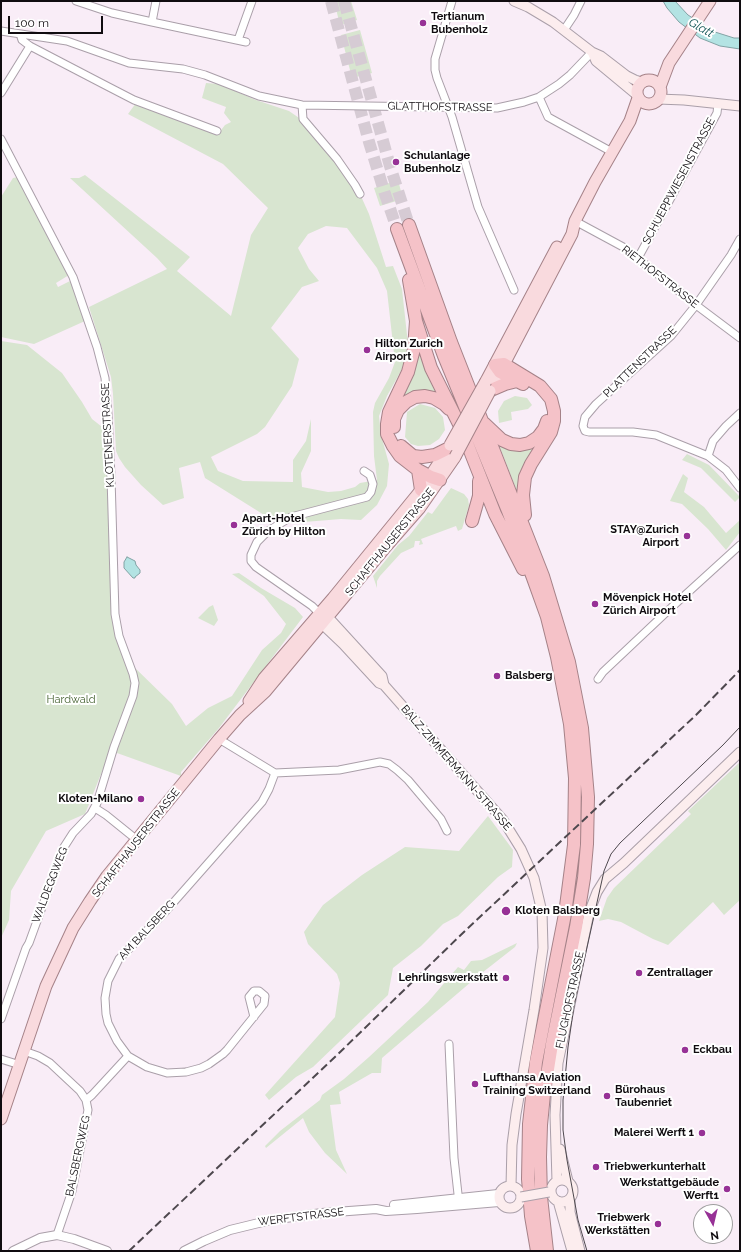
<!DOCTYPE html>
<html>
<head>
<meta charset="utf-8">
<style>
  body { margin:0 }
  #map { position:relative; width:741px; height:1252px; overflow:hidden; background:#f9edf7; font-family:Raleway,sans-serif }
  canvas { display:block }
  .frame { position:absolute; inset:0; border:2px solid #100c10; pointer-events:none }
  .north { position:absolute; left:693px; top:1204px; width:40px; height:40px; box-sizing:border-box; background:#fff; border:1px solid #9f9e9f; border-radius:50%; rotate:172deg; font-size:11px; font-weight:700; line-height:16px; text-align:center; color:#100c10 }
  .north::after { content:''; display:block; margin:auto; width:14px; height:18px; background:#973196; clip-path:polygon(50% 0,100% 100%,50% 72%,0 100%) }
  .scale { position:absolute; left:8px; top:16px; width:95px; height:18px; box-sizing:border-box; border:2px solid #100c10; border-top:0; padding-left:5px; font-size:12px; line-height:14px; white-space:nowrap; color:#100c10; -webkit-text-stroke:3px #fff; paint-order:stroke }
</style>
</head>
<body>
<div id="map">
<canvas width="741" height="1252"></canvas>
<div class="frame"></div>
<div class="north">N</div>
<div class="scale">100 m</div>
</div>
<script>
const context = document.querySelector('canvas').getContext('2d');
context.lineJoin = 'round';
function fillPath(path, color) { context.fillStyle = color; context.fill(path, 'evenodd'); }
const poly = rows => new Path2D(rows.map(r => 'M' + r).join(''));
function trace(path, color, width, dash) { context.strokeStyle = color; context.lineWidth = width; context.lineCap = dash ? 'butt' : 'round'; context.setLineDash(dash || []); context.stroke(path); }
function write(font, color, halo, rows, align = 'center') {
  context.font = font + ' Raleway,sans-serif'; context.lineWidth = 4; context.setLineDash([]); context.textBaseline = 'middle'; context.strokeStyle = halo; context.fillStyle = color; for (const [text, x, y, turn = 0] of rows) {
    context.save(); context.translate(x, y); context.rotate((+turn || 0) * Math.PI / 180); context.textAlign = isNaN(turn) ? turn : align; if (halo) context.strokeText(text, 0, 0); context.fillText(text, 0, 0); context.restore();
  }
}
fillPath(poly([
  [334,1,351,1,357,20,340,25],
  [360,30,372,73,352,78,341,35],
  [206,83,219,84,256,100,289,111,305,122,360,194,369,214,386,267,393,266,402,289,408,344,402,369,387,396,379,416,381,435,389,464,387,486,377,505,361,520,341,519,292,523,269,518,205,478,200,462,179,468,184,498,163,505,141,485,125,467,119,458,116,451,113,394,111,377,89,307,167,269,157,258,70,178,79,178,85,175,190,257,177,271,231,316,251,235,268,208,223,164,128,114,136,103,218,134,225,125,231,122,224,113,226,107,202,98],
  [326,226,347,228,377,268,387,291,395,362,389,378,375,403,373,412,374,456,377,480,360,483,355,487,341,491,328,492,302,487,301,473,311,451,311,419,306,441,293,460,293,482,243,481,218,471,211,457,257,434,265,427,292,386,299,359,271,328,302,287,319,281,309,269,298,248,308,234],
  [18,177,69,275,56,283,58,287,72,280,85,321,34,344,1,337,1,197,13,178],
  [398,180,403,199,380,206,374,188],
  [1,341,27,345,62,373,82,402,92,419,106,430,115,634,131,664,172,704,186,726,208,708,232,696,262,650,281,633,286,624,264,596,232,574,239,573,261,588,295,608,303,617,219,728,181,772,181,776,117,753,103,769,85,814,46,831,11,891,9,920,1,938],
  [419,347,441,397,395,405],
  [515,396,527,398,532,405,528,409,511,412,512,420,499,423,498,411,504,401],
  [420,404,435,408,443,417,445,430,439,439,430,445,418,446,411,444,405,437,407,412],
  [497,440,538,441,518,494],
  [687,454,709,465,740,497,735,502,701,468,682,460],
  [683,474,688,478,684,492,704,507,726,533,740,520,740,532,726,550,708,529,682,504,670,501],
  [451,488,464,494,468,499,469,505,462,529,458,531,456,526,421,539,423,544,419,545,420,541,415,541,414,547,401,553,380,576,377,581,377,588,373,576,398,545,409,536,428,512,432,514],
  [213,605,218,620,214,626,198,618,209,607],
  [740,762,740,900,724,915,713,902,668,945,653,939,621,922,608,919,599,921,607,898,614,888,691,814,688,811],
  [488,816,513,850,512,867,498,877,458,916,443,924,421,946,393,968,388,995,313,1067,296,1077,269,1100,265,1095,335,1017,340,983,337,974,308,944,304,932,323,905,362,875,405,847,459,851],
  [517,943,515,947,478,976,382,1058,381,1073,372,1073,339,1092,341,1104,330,1105,336,1150,347,1174,325,1153,309,1132,303,1118,266,1148,265,1146,280,1131,320,1100,322,1095,344,1079,369,1057,428,1002,458,967,464,970,471,961,482,960]
]), '#d8e5d0');
const water = poly([
  [663,1,675,1,688,15,715,32,734,38,740,38,740,49,720,46,700,38,679,22,667,8,663,1],
  [127,557,135,561,136,565,140,570,140,573,135,577,135,578,133,578,124,568,124,562,127,557]
]);
fillPath(water, '#b3e3e3');
trace(water, '#82a2a4', 1);
trace(poly([
  [331,1,369,142,385,194,397,229],
  [344,1,390,166,409,225]
]), '#d6cbd4', 12, [12, 6]);
const minor = poly([
  [76,1,112,13,152,22],
  [156,1,152,22,246,42],
  [452,1,435,59,435,70,437,78,452,117,478,207,514,290],
  [564,30,574,15,581,1],
  [1,31,67,41,129,63,183,69,205,75,259,96,302,105,497,108,524,102,539,97,559,84,570,75,592,52],
  [20,34,22,40,30,46,103,84,134,100,217,131],
  [238,40,252,1],
  [1,93,30,46],
  [539,97,548,117,612,152],
  [302,105,303,119,337,159,355,185,360,194],
  [1,139,73,277,97,347,105,378,108,414,111,477,115,614,119,636,133,674,135,683,133,696,114,747,97,803,91,814,73,833,64,847,29,943,26,948,1,1019],
  [575,221,625,248,696,305,740,338],
  [740,239,731,255,696,305,671,336,596,404,585,417,583,426,585,431,589,432,633,432,656,435,708,456,713,441,726,426,740,413],
  [638,258,717,113,718,104],
  [708,456,726,470,740,488],
  [319,613,312,606,256,567,251,561,251,555,257,542,268,531,291,517,367,497,371,492,373,484,370,475,364,471],
  [598,679,603,672,673,606,740,545],
  [219,739,275,773,339,770,380,762,389,764,397,770,408,780,441,819,447,831],
  [95,808,106,815,137,840],
  [254,1017,249,997,254,991,259,991,265,996,264,1004,227,1050,223,1054,209,1064,201,1068,186,1072,167,1073,147,1067,128,1056,117,1041,108,1023,106,1014,105,998,108,981,119,959,165,912,262,802,269,789,275,773],
  [449,1044,454,1158,459,1203],
  [24,1051,38,1056,50,1063,80,1091,86,1100,88,1110,72,1191,57,1235],
  [1,1059,20,1065],
  [86,1100,92,1095,128,1056]
]);
const tertiary = poly([
  [394,1205,498,1194],
  [13,1251,40,1238,57,1235,74,1239,107,1251],
  [184,1251,204,1241,230,1230,271,1220,322,1213,376,1209,386,1211,417,1209,499,1202]
]);
const secondary = poly([
  [514,1,528,7,553,22,592,52,601,56,627,76,635,80,642,82],
  [592,52,596,61,637,95],
  [658,99,684,100,740,106],
  [328,617,382,676,384,685,503,820,521,849,534,878,542,912,543,948,534,1010,516,1114,512,1145,511,1186],
  [322,624,343,644,379,683,384,685],
  [560,1149,568,1181],
  '551 1191a11 11 0 1 1 22 0a11 11 0 1 1-22 0Z',
  [557,1181,555,1115,558,1063,586,927,589,913,597,892,605,879,624,863,740,752],
  '499 1197a11 11 0 1 1 22 0a11 11 0 1 1-22 0Z',
  [570,1199,570,1212,580,1251],
  [558,1201,572,1251]
]);
const primary = poly([
  '637 92a12 12 0 1 1 24 0a12 12 0 1 1-24 0Z',
  [660,87,669,63,710,1],
  [486,381,557,247],
  [490,391,572,234,575,221,595,182,630,121,638,98],
  [249,701,264,678,333,598,421,490,450,446],
  [1,1119,46,986,73,928,90,901,107,876,219,739,240,715,265,692,384,549,419,509,455,457]
]);
const motorway = poly([
  [409,225,451,342,543,576,569,662,582,728,588,797,587,844,584,878,576,927,552,1044,544,1094,541,1125,540,1157,541,1197,547,1251],
  [397,229,444,356,508,511,533,578,547,617,557,657,570,724,575,778,574,845,565,914,536,1062,529,1124,528,1179,531,1216,537,1251],
  [409,280,416,321,414,349,408,372,389,412,387,424,387,434,393,446,400,456,418,470,431,477,440,480],
  [416,321,431,368,461,428,495,514,523,569],
  [495,365,504,364,540,386,551,399,554,411,554,421,551,432,531,464,525,477,523,495,525,515],
  [495,365,500,372,523,384],
  [491,390,505,384,517,381],
  [484,423,502,440,511,444,520,445,529,443,538,437,544,429,547,421],
  [394,427,394,419,398,410,406,402,415,397,425,396,434,398,444,404,449,409],
  [401,446,413,456,422,457,435,455,449,448],
  [418,470,421,490],
  [472,521,479,496,479,481]
]);
trace(minor, '#aa9fa9', 9);
trace(tertiary, '#aa9fa9', 10);
trace(secondary, '#aa9fa9', 11);
trace(primary, '#a58288', 13);
trace(motorway, '#a58288', 14);
trace(minor, '#fff', 7);
trace(tertiary, '#fff', 8);
trace(secondary, '#fcedee', 9);
trace(primary, '#f9dade', 11);
trace(motorway, '#f5c2c8', 12);
trace(poly([
  [587,1251,578,1220,567,1160,563,1130,563,1100,568,1047,574,1006,604,871,611,854,620,843,723,745,740,727]
]), '#4e484e', 1);
trace(poly([
  [129,1251,336,1056,467,929,696,715,740,670]
]), '#4e484e', 2, [8, 4]);
const secondaryBridge = poly([
  [521,1197,549,1192]
]);
const primaryBridge = poly([
  [450,445,486,381],
  [455,457,490,391]
]);
trace(secondaryBridge, '#aa9fa9', 11, []);
trace(primaryBridge, '#a58288', 13, []);
trace(secondaryBridge, '#fcedee', 9);
trace(primaryBridge, '#f9dade', 11);
for (const [x, y, r, color] of [
  [423,23,4,"#973196"],
  [396,162,4,"#973196"],
  [367,350,4,"#973196"],
  [234,525,4,"#973196"],
  [687,536,4,"#973196"],
  [595,604,4,"#973196"],
  [497,676,4,"#973196"],
  [141,799,4,"#973196"],
  [506,911,5,"#973196"],
  [639,973,4,"#973196"],
  [506,978,4,"#973196"],
  [685,1050,4,"#973196"],
  [475,1084,4,"#973196"],
  [607,1096,4,"#973196"],
  [702,1133,4,"#973196"],
  [596,1167,4,"#973196"],
  [727,1189,4,"#973196"],
  [658,1224,4,"#973196"]
]) { const dot = new Path2D(); dot.arc(x, y, r, 0, 2 * Math.PI); context.fillStyle = color; context.fill(dot); trace(dot, '#fff', 1.5); }
write('bold 11px', '#100c10', '#fff', [
  ["Tertianum",431,17],
  ["Bubenholz",431,30],
  ["Schulanlage",404,156],
  ["Bubenholz",404,169],
  ["Hilton Zurich",375,344],
  ["Airport",375,357],
  ["Apart-Hotel",242,519],
  ["Zürich by Hilton",242,532],
  ["STAY@Zurich",679,530,"right"],
  ["Airport",679,543,"right"],
  ["Mövenpick Hotel",603,598],
  ["Zürich Airport",603,611],
  ["Balsberg",505,676],
  ["Kloten-Milano",133,799,"right"],
  ["Kloten Balsberg",515,911],
  ["Zentrallager",647,973],
  ["Lehrlingswerkstatt",498,978,"right"],
  ["Eckbau",693,1050],
  ["Lufthansa Aviation",483,1078],
  ["Training Switzerland",483,1091],
  ["Bürohaus",615,1090],
  ["Taubenriet",615,1103],
  ["Malerei Werft 1",694,1133,"right"],
  ["Triebwerkunterhalt",604,1167],
  ["Werkstattgebäude",719,1183,"right"],
  ["Werft1",719,1196,"right"],
  ["Triebwerk",650,1218,"right"],
  ["Werkstätten",650,1231,"right"]
], 'left');
write('11px', '#100c10', '#fff', [
  ["GLATTHOFSTRASSE",440,107,1],
  ["SCHUEPPWIESENSTRASSE",679,181,-62],
  ["RIETHOFSTRASSE",660,277,38],
  ["PLATTENSTRASSE",640,362,-44],
  ["KLOTENERSTRASSE",108,435,-93],
  ["SCHAFFHAUSERSTRASSE",390,542,-51],
  ["BALZ-ZIMMERMANN-STRASSE",456,768,49],
  ["SCHAFFHAUSERSTRASSE",136,843,-52],
  ["WALDEGGWEG",50,885,-69],
  ["AM BALSBERG",147,930,-47],
  ["FLUGHOFSTRASSE",570,1000,-78],
  ["BALSBERGWEG",78,1156,-78],
  ["WERFTSTRASSE",301,1217,-7]
]);
write('11px', '#446030', '#fff', [
  ["Hardwald",71,700]
]);
write('italic 12px', '#105455', '#fff', [
  ["Glatt",701,28,30]
]);
</script>
</body>
</html>
